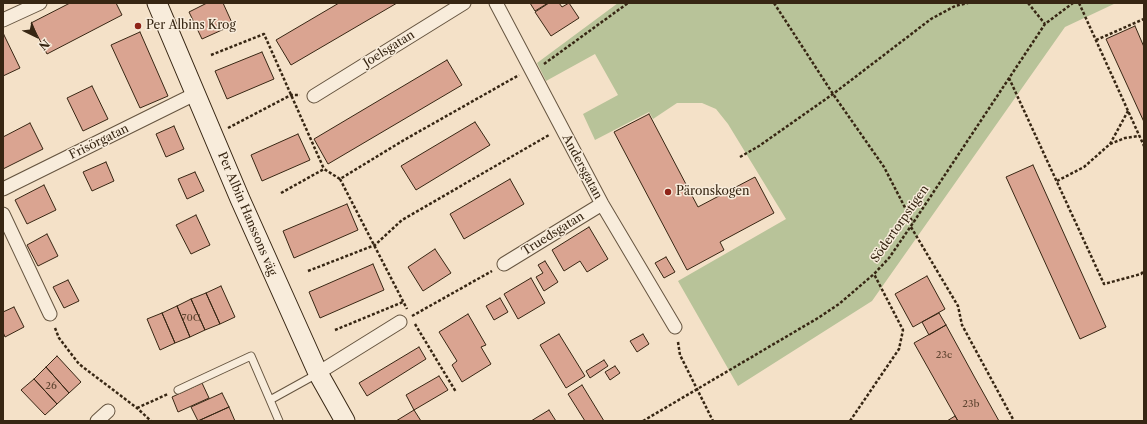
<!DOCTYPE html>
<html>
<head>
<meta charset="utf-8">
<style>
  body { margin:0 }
  #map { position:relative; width:1147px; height:424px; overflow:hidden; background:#f4e1c8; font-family:"Libre Caslon Text",serif }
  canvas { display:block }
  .frame { position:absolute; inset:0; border:4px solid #372613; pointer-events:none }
  .north { position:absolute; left:16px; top:16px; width:40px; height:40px; -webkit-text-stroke:3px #f8ecdb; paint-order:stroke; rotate:137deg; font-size:11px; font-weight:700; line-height:16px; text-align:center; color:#372613 }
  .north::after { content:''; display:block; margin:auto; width:14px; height:18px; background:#372613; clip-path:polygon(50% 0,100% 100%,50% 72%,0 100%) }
</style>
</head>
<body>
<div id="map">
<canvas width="1147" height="424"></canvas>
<div class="frame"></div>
<div class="north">N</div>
</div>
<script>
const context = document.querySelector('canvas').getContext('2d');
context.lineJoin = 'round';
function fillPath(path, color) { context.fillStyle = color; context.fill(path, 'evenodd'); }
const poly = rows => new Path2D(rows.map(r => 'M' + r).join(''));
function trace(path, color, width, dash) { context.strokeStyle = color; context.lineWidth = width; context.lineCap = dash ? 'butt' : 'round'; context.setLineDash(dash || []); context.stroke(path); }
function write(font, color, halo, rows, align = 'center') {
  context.font = font + ' "Libre Caslon Text",serif'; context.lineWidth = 3; context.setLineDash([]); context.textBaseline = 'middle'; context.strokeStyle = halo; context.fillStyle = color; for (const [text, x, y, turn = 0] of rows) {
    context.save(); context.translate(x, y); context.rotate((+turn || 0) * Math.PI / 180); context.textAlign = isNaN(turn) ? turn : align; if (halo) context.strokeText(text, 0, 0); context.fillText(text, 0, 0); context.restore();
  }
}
fillPath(poly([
  [618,3,1116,3,1065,27,872,301,738,386,678,281,786,219,728,124,716,109,702,103,677,103,653,119,649,112,595,140,583,114,618,95,595,54,546,81,537,63]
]), '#b8c399');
const building = poly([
  [70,3,116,3,122,15,47,54,31,23,70,3],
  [207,3,223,3,233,25,202,39,189,12,207,3],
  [339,3,397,3,291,65,276,40,339,3],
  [530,3,548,3,535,11,530,3],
  [549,3,559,3,562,7,569,3,579,18,551,36,535,12,549,3],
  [1135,26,1144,47,1144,122,1106,39,1135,26],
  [140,32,168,96,140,108,111,45,140,32],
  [4,35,20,68,3,76,3,36,4,35],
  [262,52,274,79,227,99,215,71,262,52],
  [447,60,462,85,328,164,314,139,447,60],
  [92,86,108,119,83,131,67,98,92,86],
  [649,114,698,207,755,177,774,213,720,242,724,250,687,270,614,132,649,114],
  [475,122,490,145,416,190,401,166,475,122],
  [30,123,43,149,3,169,3,137,30,123],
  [174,126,184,149,166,157,156,134,174,126],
  [298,134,310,160,262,181,251,155,298,134],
  [106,162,114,181,92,191,83,172,106,162],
  [1033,165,1106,327,1080,339,1006,177,1033,165],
  [195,172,204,191,187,199,178,179,195,172],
  [510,179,524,204,464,239,450,214,510,179],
  [44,185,56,210,27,224,15,200,44,185],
  [347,204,358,230,294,258,283,231,347,204],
  [196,215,210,245,191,254,176,225,196,215],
  [589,227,608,259,587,272,580,261,564,271,552,250,589,227],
  [47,234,58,256,38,266,27,245,47,234],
  [435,249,451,273,423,291,408,267,435,249],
  [666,257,675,272,664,278,655,263,666,257],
  [545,261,558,282,544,291,536,277,543,273,538,265,545,261],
  [373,264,384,290,320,318,309,292,373,264],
  [927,276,945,309,913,327,895,294,927,276],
  [531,278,545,303,518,319,504,294,531,278],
  [68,280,79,301,64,308,53,287,68,280],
  [221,286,235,317,220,324,206,293,221,286],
  [206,293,220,324,205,330,191,299,206,293],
  [500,298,508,312,494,320,486,306,500,298],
  [191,299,205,330,190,337,177,306,191,299],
  [177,306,190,337,175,343,162,313,177,306],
  [14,307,24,327,5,337,3,332,3,312,14,307],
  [162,313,175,343,160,350,147,319,162,313],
  [939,313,946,325,929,335,922,322,939,313],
  [468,314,486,345,481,347,491,364,462,382,452,365,457,361,439,332,468,314],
  [946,325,975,378,999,421,958,421,914,343,946,325],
  [559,334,585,376,566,388,540,345,559,334],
  [643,334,649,344,637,352,630,341,643,334],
  [419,347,426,359,367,396,359,383,419,347],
  [57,356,81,382,69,393,46,367,57,356],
  [604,360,608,366,590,378,586,371,604,360],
  [615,366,620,373,610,380,605,372,615,366],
  [46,367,69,393,57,404,34,379,46,367],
  [439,376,448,390,414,410,406,395,439,376],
  [34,379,57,404,45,415,21,390,34,379],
  [202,383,209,398,178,412,172,397,202,383],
  [582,385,604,421,585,421,568,394,582,385],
  [222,393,229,407,198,421,191,407,222,393],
  [229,407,235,421,198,421,229,407],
  [414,410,421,421,396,421,414,410],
  [549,410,556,421,531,421,549,410],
  [955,416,958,421,947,421,955,416]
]);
fillPath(building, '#daa491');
trace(building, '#372613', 1);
const lane = poly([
  [178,390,251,356,270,400,317,374],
  [270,400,279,421]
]);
const street = poly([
  [496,3,602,204,675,327],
  [3,20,40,3],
  [314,96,464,3],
  [3,189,195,94],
  [3,214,50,314],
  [504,264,602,204],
  [318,373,400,322],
  [97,421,108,411]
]);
const secondary = poly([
  [157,3,240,199,318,373,345,421]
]);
trace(lane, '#665540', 9);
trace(street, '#665540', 15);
trace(secondary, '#372613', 21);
trace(poly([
  [774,3,833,94,884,167,913,223],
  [1028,3,1045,24],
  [1079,3,1144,146],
  [1096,40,1144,19],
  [211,55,264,34,324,169],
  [544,64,628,3],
  [1009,78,1104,284,1141,274,1144,271],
  [228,128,291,95,300,95],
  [1110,144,1125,138,1139,136],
  [740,157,759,146,833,94,931,19,955,6,968,3],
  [340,179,407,309],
  [1057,181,1084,167,1110,144,1128,111],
  [281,193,324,169,340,179,404,140,519,75],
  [911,227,958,306,962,325,1014,421],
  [308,271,375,245,402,220,549,135],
  [412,316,492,271],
  [415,324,456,392],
  [55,328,59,338,79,364,137,408,151,421],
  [335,330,403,302],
  [678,342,680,355,713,421],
  [137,408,168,394],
  [643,421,818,318,839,304,874,274,889,258,913,223,1045,24,1073,3],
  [850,421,899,349,903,330,874,274]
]), '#372613', 2.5, [3, 2]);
trace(lane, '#f8ecdb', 7);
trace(street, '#f8ecdb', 13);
trace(secondary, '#f8ecdb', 19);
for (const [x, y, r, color] of [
  [138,26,4,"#8f2418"],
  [668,192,4,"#8f2418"]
]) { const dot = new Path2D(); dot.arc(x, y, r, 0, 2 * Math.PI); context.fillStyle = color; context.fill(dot); trace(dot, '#f8ecdb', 1.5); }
write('10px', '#604632', null, [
  ["70C",191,318],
  ["23c",944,355],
  ["26",51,386],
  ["23b",971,404]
]);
write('12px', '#372613', '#f8ecdb', [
  ["Per Albins Krog",146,26],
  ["Päronskogen",676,192]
], 'left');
write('12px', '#372613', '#f8ecdb', [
  ["Joelsgatan",389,49,-32],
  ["Frisörgatan",99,142,-26],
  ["Andersgatan",582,167,62],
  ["Per Albin Hanssons väg",247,214,67],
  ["Södertorpstigen",900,224,-55],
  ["Truedsgatan",553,234,-32]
]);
</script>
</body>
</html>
